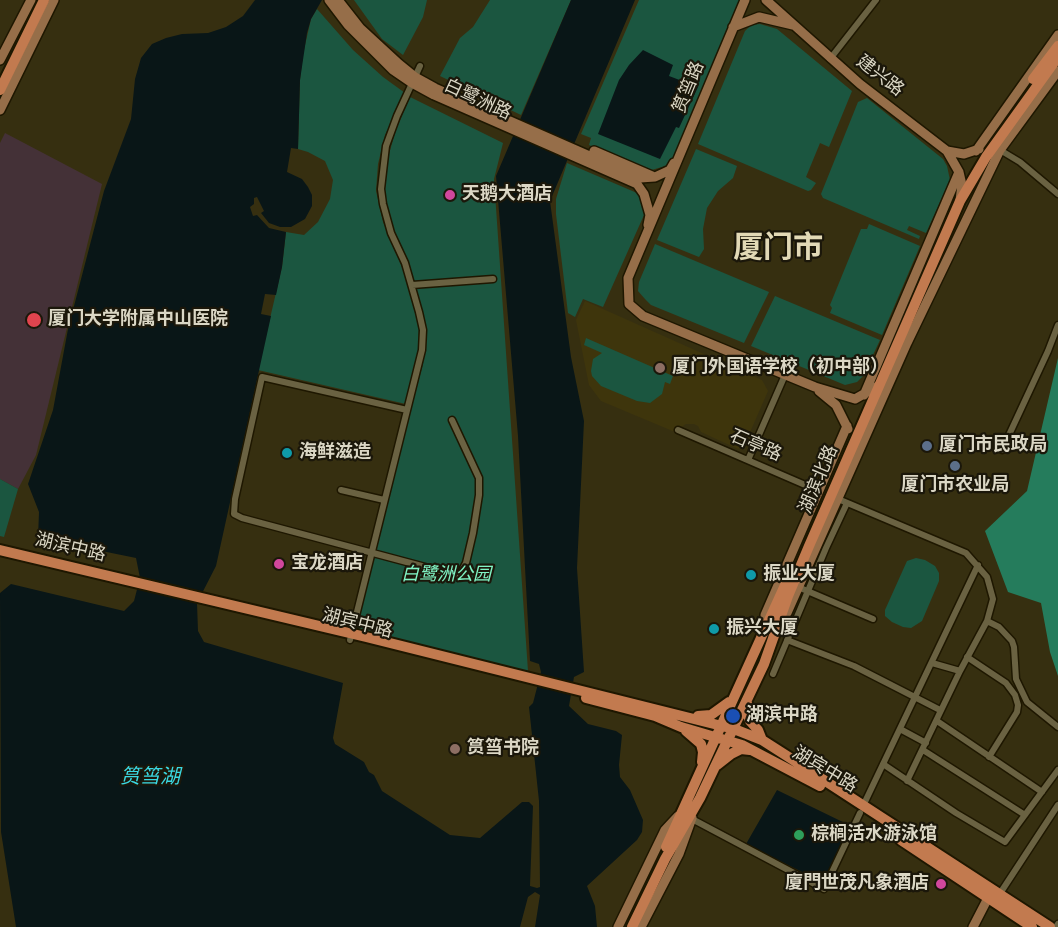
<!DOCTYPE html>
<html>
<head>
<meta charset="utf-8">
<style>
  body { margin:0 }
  canvas { display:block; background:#362f10 }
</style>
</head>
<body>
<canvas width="1058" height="927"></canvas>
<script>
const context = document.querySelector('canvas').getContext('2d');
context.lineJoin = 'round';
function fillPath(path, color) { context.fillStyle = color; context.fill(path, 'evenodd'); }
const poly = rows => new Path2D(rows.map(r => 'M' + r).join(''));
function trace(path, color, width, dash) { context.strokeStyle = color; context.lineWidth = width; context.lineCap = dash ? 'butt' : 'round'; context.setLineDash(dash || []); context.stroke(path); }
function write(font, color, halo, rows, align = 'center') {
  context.font = font + ' Spectral,"Noto Sans SC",serif'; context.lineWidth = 4.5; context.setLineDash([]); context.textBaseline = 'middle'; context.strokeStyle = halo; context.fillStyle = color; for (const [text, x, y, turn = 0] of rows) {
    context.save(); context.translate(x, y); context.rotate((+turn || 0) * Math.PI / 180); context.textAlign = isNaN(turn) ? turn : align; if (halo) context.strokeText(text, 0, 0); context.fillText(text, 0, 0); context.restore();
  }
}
fillPath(poly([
  [585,301,762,380,768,391,744,446,738,449,701,432,698,426,694,424,686,424,680,428,677,427,675,432,601,401,589,385,576,320]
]), '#3e350c');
fillPath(poly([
  [5,133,102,184,36,455,18,489,0,479,0,143]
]), '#443137');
fillPath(poly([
  [354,0,427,0,423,17,403,55,382,39],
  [490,0,571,0,521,115,440,76,460,38,473,27],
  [639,0,740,0,678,151,669,165,648,171,589,145,591,138,581,134],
  [317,9,353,50,383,77,405,93,385,135,378,164,376,191,383,222,407,279,419,323,418,360,406,404,258,370,282,267,286,232,304,235,318,222,330,199,333,180,325,161,308,152,298,149,300,80,303,54,311,19],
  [760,24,777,29,852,91,829,147,820,143,806,177,816,183,811,190,808,191,698,144,745,31,751,25],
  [410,97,503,143,494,179,528,671,351,633,423,364,426,333,414,292,412,273,391,233,383,204,386,164,396,130],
  [867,98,943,159,947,166,950,180,926,233,909,226,907,230,920,236,919,239,823,198,821,194,858,102],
  [696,149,737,166,733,178,718,191,707,208,703,229,704,249,699,257,657,240],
  [567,163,637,193,643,204,644,215,603,307,583,299,575,317,568,313,556,214,556,199],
  [869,224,920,246,882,335,830,313,832,308,830,305,861,229,867,229],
  [655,244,769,292,744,343,651,305,645,299,638,291,639,282],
  [775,296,880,340,863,376,857,382,845,385,751,346],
  [586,338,673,376,670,384,665,382,662,394,650,403,637,401,601,386,592,376,591,371,593,359,602,353,584,345],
  [0,479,18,489,4,537,0,536],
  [916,558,925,560,935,566,939,573,939,581,922,621,911,628,903,627,892,622,885,616,885,610,907,561]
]), '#1b5640');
fillPath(poly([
  [1058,358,1058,676,1050,652,1041,603,1008,592,985,531,1027,491]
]), '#257c5c');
fillPath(poly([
  [255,0,322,0,311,19,307,33,300,80,298,149,291,148,287,172,302,179,308,187,312,195,312,206,305,219,291,227,280,227,269,223,261,213,264,211,257,197,254,198,254,204,250,207,253,216,257,215,269,228,286,232,282,267,276,295,265,294,261,314,271,316,216,566,197,603,198,631,204,642,343,683,333,738,335,744,364,762,369,772,374,775,382,791,450,835,480,838,522,802,529,802,533,806,530,886,537,888,540,887,539,801,529,707,533,703,541,672,539,664,530,661,518,436,496,176,571,0,635,0,550,201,571,357,584,421,577,568,584,672,574,677,569,706,588,724,616,731,622,735,619,765,620,777,630,790,643,820,642,832,637,840,587,886,595,906,597,927,535,927,540,895,535,892,528,897,520,927,16,927,1,832,0,593,11,584,124,611,134,601,140,578,136,558,38,538,39,512,28,484,53,410,68,329,104,191,131,119,135,79,141,58,152,44,166,38,182,34,208,33,226,27,243,16],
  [643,50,673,65,669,76,698,87,679,128,676,127,660,159,598,134,619,80,629,65],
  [777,790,851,826,824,883,746,844]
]), '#091617');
const street = poly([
  [830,59,876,0],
  [1000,150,1020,162,1058,194],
  [412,285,493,279],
  [407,410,262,377,235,499,234,514,242,518,459,576,466,563,473,533,479,495,479,478,452,420],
  [678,430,819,491],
  [1002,450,1048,351,1058,325],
  [748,460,785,375],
  [341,490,384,500],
  [838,499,966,553,987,577,993,599,987,621,960,671,932,663],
  [798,587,873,619],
  [987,621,999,627,1012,641,1014,647,1016,679,1027,702,1058,727],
  [350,640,422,350,423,330,419,312,405,263,391,233,383,204,381,189,386,146,397,116,420,66],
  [787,640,854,666,940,710],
  [967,657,1006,683,1015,695,1018,705,1017,712,989,757],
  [773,674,826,548,847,503],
  [937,721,1042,792],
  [900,729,926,743],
  [923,750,1025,815],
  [883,764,956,813,1005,842,1058,770],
  [907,781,960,671],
  [863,806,978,565],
  [692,819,824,889,860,813],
  [999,895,1058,805],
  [1056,927,1058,924]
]);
const secondary = poly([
  [329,0,348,25,393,70,412,83,434,95,637,184,644,194,650,215,648,225],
  [338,0,360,28,399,64,415,77,435,88,640,178,655,177,670,170,674,163],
  [745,0,628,278,629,304,643,316,815,387,855,399,878,386],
  [766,0,860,84,947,151,959,172,962,185,960,200],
  [733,27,759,17,793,25],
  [0,60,31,0],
  [0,110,54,0],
  [594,151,652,176],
  [947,151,964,154,979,149],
  [976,151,1058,35],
  [819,391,836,405,848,429],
  [864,395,959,172],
  [787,613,907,343,1000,150,1058,71],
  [767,625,765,615,847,426],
  [618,927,665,830,678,816],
  [641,927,679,854,692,818],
  [973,927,988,898]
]);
const primary = poly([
  [1033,79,1058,46],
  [0,90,44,0],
  [0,550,366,637,734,729,762,740,787,756,1050,927],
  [586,698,655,716,681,727,742,745,820,786],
  [747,703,747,713,750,721,758,730,762,740],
  [698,716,711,715,729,702],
  [686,731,701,744,703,752,702,762],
  [717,765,731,754,741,749,750,750],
  [901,840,1032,927],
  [666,847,785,585],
  [632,927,665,859,700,798,764,664,788,596,809,546,960,201,986,157,1058,57]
]);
trace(street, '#1e1700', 9);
trace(secondary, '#1e1700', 12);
trace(primary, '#1e1700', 14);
trace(street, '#6a6242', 6);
trace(secondary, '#966e49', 9);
trace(primary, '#c27a4f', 10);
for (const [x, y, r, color] of [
  [450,195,6,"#d1479c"],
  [34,320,8,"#e0444e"],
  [660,368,6,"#8d6e63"],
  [927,446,6,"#5c6f8a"],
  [287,453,6,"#0f9aa8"],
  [955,466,6,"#5c6f8a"],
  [279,564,6,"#d1479c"],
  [751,575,6,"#0f9aa8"],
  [714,629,6,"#0f9aa8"],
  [733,716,8,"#1a4fb4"],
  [455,749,6,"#8d6e63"],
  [799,835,6,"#2e9e5b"],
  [941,884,6,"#d1479c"]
]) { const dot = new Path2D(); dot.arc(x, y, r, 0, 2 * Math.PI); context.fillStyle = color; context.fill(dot); trace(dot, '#1b170a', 2); }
write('18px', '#dbd7c5', '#1b170a', [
  ["建兴路",879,77,38],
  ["筼筜路",690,88,-68],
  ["白鹭洲路",477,101,25],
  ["石亭路",755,447,23],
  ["湖滨北路",820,480,-67],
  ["湖滨中路",70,549,13],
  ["湖宾中路",357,625,14],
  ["湖宾中路",824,771,31]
]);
write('bold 18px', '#dbd7c5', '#1b170a', [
  ["天鹅大酒店",462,195],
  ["厦门大学附属中山医院",48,320],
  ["厦门外国语学校（初中部）",672,368],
  ["厦门市民政局",939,446],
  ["海鲜滋造",299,453],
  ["厦门市农业局",955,486,"center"],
  ["宝龙酒店",291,564],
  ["振业大厦",763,575],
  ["振兴大厦",726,629],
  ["湖滨中路",746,716],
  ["筼筜书院",467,749],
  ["棕榈活水游泳馆",811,835],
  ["廈門世茂凡象酒店",929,884,"right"]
], 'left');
write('italic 18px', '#81f4c5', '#1b170a', [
  ["白鹭洲公园",446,576]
]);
write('italic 20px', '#3ad9e3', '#1b170a', [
  ["筼筜湖",150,779]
]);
write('bold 30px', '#e2d9b6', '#1b170a', [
  ["厦门市",778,251]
]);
</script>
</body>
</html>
